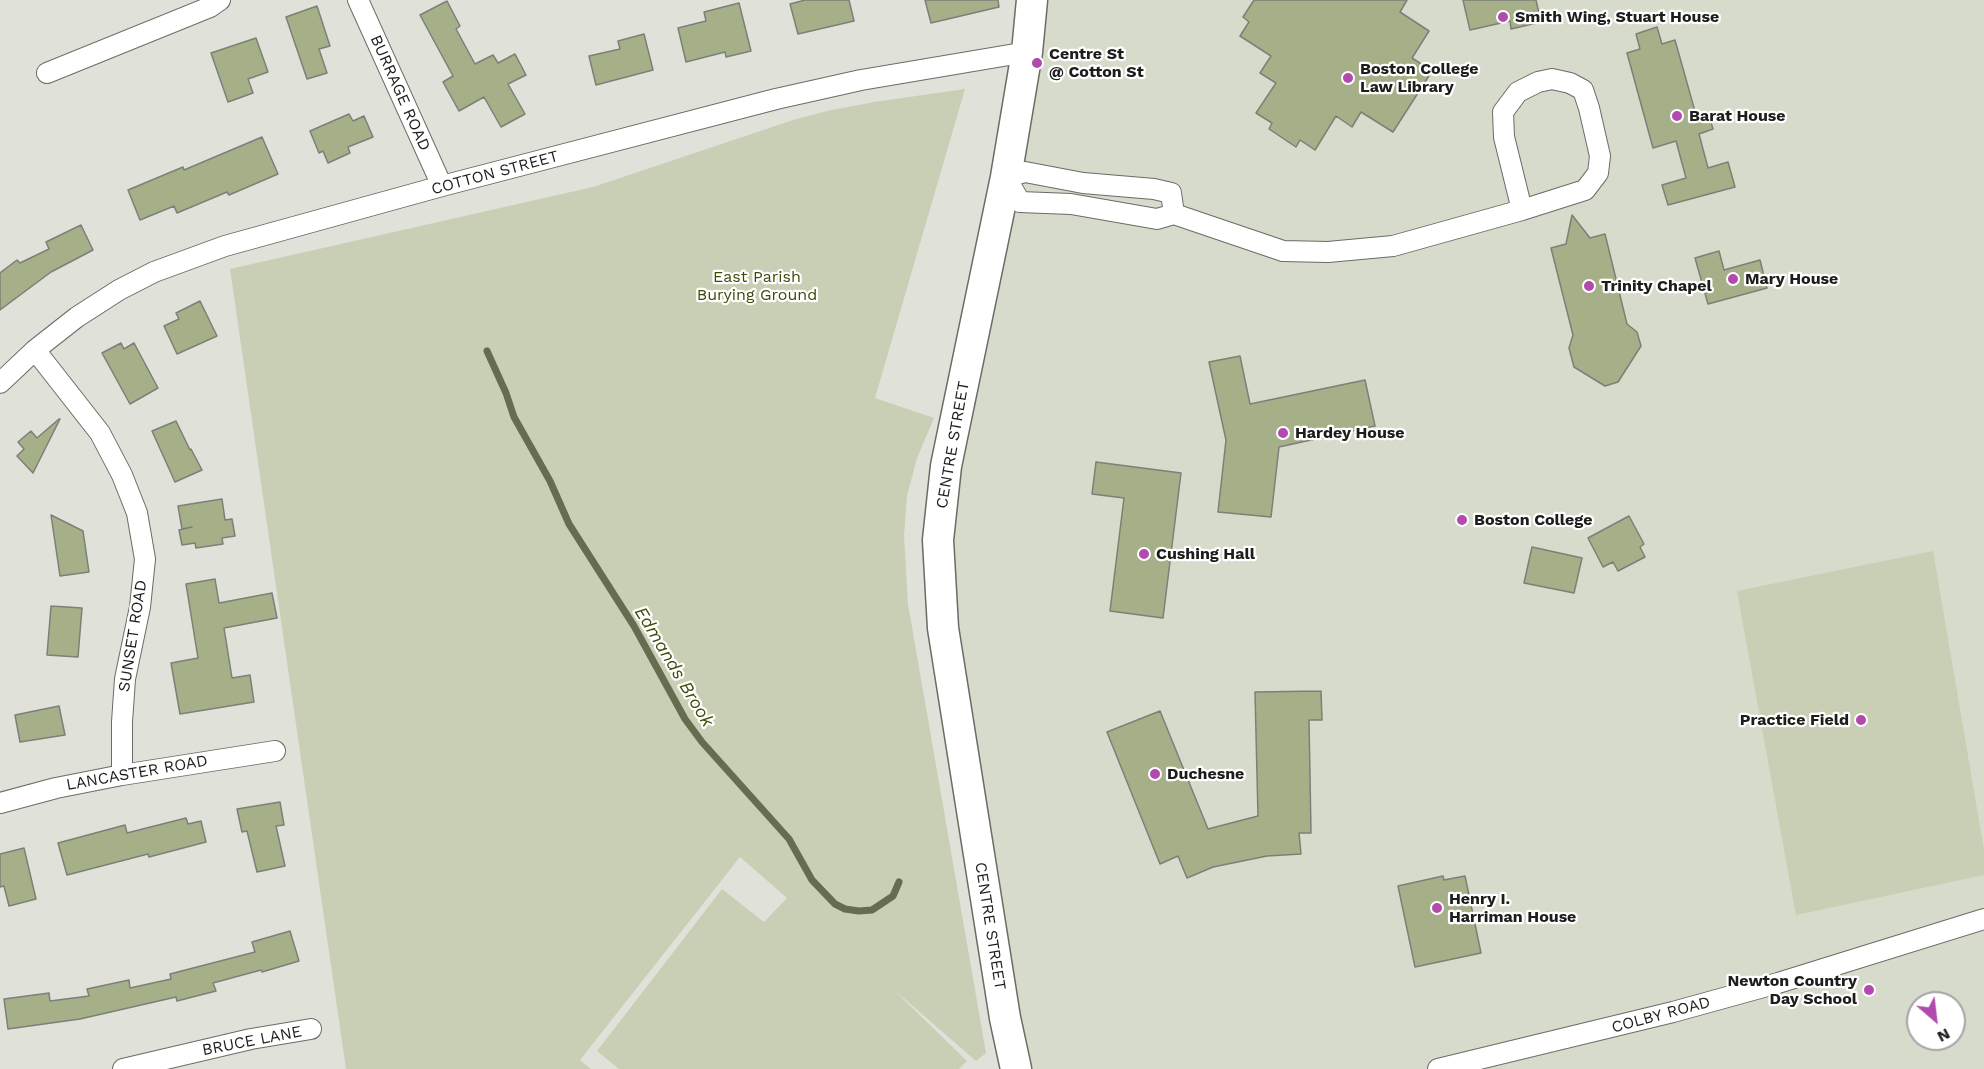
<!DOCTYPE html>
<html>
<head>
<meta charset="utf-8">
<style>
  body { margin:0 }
  #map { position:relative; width:1984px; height:1069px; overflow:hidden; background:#e0e2da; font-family:"Work Sans",sans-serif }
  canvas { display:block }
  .north { position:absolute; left:1906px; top:991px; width:60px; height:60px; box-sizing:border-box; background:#fff; border:2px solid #a5a5a4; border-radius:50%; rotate:152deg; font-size:16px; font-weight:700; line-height:24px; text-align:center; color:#1d1e1b }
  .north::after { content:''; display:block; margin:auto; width:21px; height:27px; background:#b24aad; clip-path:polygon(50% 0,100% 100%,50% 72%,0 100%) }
</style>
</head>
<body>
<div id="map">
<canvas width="1984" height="1069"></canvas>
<div class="north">N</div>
</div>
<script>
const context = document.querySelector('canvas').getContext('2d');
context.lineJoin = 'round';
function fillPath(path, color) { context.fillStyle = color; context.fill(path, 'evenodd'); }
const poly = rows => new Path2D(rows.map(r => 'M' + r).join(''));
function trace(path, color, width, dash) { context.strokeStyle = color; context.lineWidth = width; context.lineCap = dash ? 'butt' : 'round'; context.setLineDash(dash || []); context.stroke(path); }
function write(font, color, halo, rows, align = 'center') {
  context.font = font + ' "Work Sans",sans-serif'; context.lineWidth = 4.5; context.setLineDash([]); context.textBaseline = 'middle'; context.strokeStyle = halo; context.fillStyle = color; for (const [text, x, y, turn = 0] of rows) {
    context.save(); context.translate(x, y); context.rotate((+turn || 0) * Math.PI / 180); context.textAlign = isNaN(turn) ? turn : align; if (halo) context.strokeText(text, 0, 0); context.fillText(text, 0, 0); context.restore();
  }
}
fillPath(poly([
  [1031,0,1984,0,1984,1069,1016,1069,940,600],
  [1918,1003,1954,1003,1954,1039,1918,1039]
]), '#d6dbcb');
fillPath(poly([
  [965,89,875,398,934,418,917,458,907,496,904,536,908,604,986,1053,976,1061,893,989,967,1061,959,1069,619,1069,597,1051,722,889,764,922,787,898,740,857,580,1060,591,1069,346,1069,230,269,593,187,793,120,827,111,874,102],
  [1933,551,1984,850,1984,875,1796,915,1737,591]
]), '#c8cfb4');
trace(poly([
  [487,351,506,393,514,417,550,481,569,524,634,626,685,719,702,742,789,839,812,880,835,904,845,909,859,911,872,910,893,896,899,882]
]), '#656c50', 7);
const building = poly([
  [805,0,849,0,854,21,798,34,790,4,805,0],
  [925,0,998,0,999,7,931,23,925,0],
  [1254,0,1407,0,1400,12,1429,31,1412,58,1432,71,1393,132,1361,112,1352,127,1336,116,1315,150,1300,140,1296,147,1269,129,1272,123,1256,113,1276,83,1260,73,1271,56,1240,36,1249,22,1243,17,1254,0],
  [1463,0,1536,0,1541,22,1511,29,1510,21,1470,30,1463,0],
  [447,1,460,26,456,29,475,64,493,55,498,63,515,54,526,75,508,84,525,114,501,127,484,97,459,111,443,82,453,76,420,15,447,1],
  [739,3,751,51,726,57,725,52,686,62,678,28,706,21,704,12,739,3],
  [317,6,330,46,319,49,327,73,307,79,286,17,317,6],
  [1657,27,1662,44,1675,40,1696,115,1708,112,1713,129,1699,134,1708,168,1728,162,1735,187,1668,205,1662,185,1686,178,1676,141,1653,148,1627,53,1640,49,1636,34,1657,27],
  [644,34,653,70,596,85,589,56,620,49,618,41,644,34],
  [256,38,268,72,248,79,253,93,228,102,211,53,256,38],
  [349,114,353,121,364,116,373,137,348,147,350,153,328,163,323,151,319,153,310,131,349,114],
  [262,137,278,174,229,195,227,192,177,213,174,206,140,220,128,190,183,167,184,170,262,137],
  [1572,215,1590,238,1605,234,1627,324,1637,332,1641,346,1618,382,1605,386,1574,367,1569,348,1573,335,1551,248,1566,244,1572,215],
  [81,225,93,250,51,272,0,310,0,273,17,260,20,263,49,249,46,242,81,225],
  [1719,251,1724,270,1760,260,1767,288,1708,304,1695,258,1719,251],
  [200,301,217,336,177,354,164,326,179,319,176,313,200,301],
  [121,343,124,349,134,343,158,388,130,404,102,353,121,343],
  [1240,356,1250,404,1365,380,1375,426,1279,447,1271,517,1218,512,1226,440,1209,362,1240,356],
  [59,419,60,419,33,473,17,456,24,449,18,442,31,431,37,438,59,419],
  [176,421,190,450,191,449,202,470,175,482,152,431,176,421],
  [1096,462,1181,473,1163,618,1110,611,1124,498,1092,494,1096,462],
  [222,499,225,520,232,519,235,536,222,538,223,544,196,548,195,543,182,545,179,530,192,527,182,529,178,506,222,499],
  [51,515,83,531,89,572,60,576,51,515],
  [1629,516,1644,544,1640,547,1645,557,1618,571,1613,562,1603,567,1588,538,1629,516],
  [1532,547,1582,558,1574,593,1524,583,1532,547],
  [215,579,219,603,272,593,277,618,224,628,232,678,250,675,254,702,180,714,171,663,198,658,186,584,215,579],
  [51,606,82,608,78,657,47,655,51,606],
  [1321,691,1322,720,1309,720,1311,833,1299,833,1301,854,1267,856,1213,867,1187,878,1178,856,1160,864,1107,732,1160,711,1208,829,1258,816,1255,692,1321,691],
  [59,706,65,735,20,742,15,715,59,706],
  [280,802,284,825,276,826,285,866,257,872,247,831,242,832,237,809,280,802],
  [186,818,188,824,201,821,206,842,149,857,148,854,67,875,58,843,125,825,127,833,186,818],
  [24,848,36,899,9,906,4,886,0,887,0,854,24,848],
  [1443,876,1444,880,1465,876,1481,953,1415,967,1398,886,1443,876],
  [290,931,299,961,262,972,261,970,213,983,216,991,177,1001,176,997,80,1019,8,1029,4,999,49,993,50,1001,89,996,87,989,129,980,130,988,171,979,170,974,255,952,252,942,290,931]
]);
fillPath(building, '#a6b088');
trace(building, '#7d7f78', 1.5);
const street = poly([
  [358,0,442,186],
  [47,73,210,7,220,0],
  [1174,214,1171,193,1154,189,1083,183,1025,172,1006,177,1020,202,1071,204,1157,219,1174,214,1283,251,1328,252,1393,246,1522,210,1585,190,1598,173,1600,156,1589,108,1583,90,1570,83,1552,79,1538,82,1518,92,1503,112,1504,137,1522,210],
  [35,350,100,433,122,475,137,513,145,559,140,607,125,679,122,722,122,775],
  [0,383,35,350,77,317,119,290,154,272,225,246,442,186,776,99,861,80,1027,52],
  [0,803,56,788,122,775,275,751],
  [123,1069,251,1039,311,1029],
  [1438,1069,1673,1012,1778,983,1984,919]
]);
const primary = poly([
  [1016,1069,1005,1018,943,628,938,540,946,466,1006,177,1027,52,1032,0]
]);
trace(street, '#6a6c65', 22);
trace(primary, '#6a6c65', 33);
trace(street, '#fff', 20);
trace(primary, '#fff', 30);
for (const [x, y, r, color] of [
  [1503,17,6,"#b24aad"],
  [1037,63,6,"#b24aad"],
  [1348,78,6,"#b24aad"],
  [1677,116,6,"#b24aad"],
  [1733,279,6,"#b24aad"],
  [1589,286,6,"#b24aad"],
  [1283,433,6,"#b24aad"],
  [1462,520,6,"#b24aad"],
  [1144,554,6,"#b24aad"],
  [1861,720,6,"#b24aad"],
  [1155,774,6,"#b24aad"],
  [1437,908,6,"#b24aad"],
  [1869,990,6,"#b24aad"]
]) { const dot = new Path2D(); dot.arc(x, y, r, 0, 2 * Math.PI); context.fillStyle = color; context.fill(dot); trace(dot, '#fff', 2); }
write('bold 16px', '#1d1e1b', '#fff', [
  ["Smith Wing, Stuart House",1515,17],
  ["Centre St",1049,54],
  ["@ Cotton St",1049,72],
  ["Boston College",1360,69],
  ["Law Library",1360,87],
  ["Barat House",1689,116],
  ["Mary House",1745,279],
  ["Trinity Chapel",1601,286],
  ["Hardey House",1295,433],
  ["Boston College",1474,520],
  ["Cushing Hall",1156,554],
  ["Practice Field",1849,720,"right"],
  ["Duchesne",1167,774],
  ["Henry I.",1449,899],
  ["Harriman House",1449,917],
  ["Newton Country",1857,981,"right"],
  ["Day School",1857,999,"right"]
], 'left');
write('16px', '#1d1e1b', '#fff', [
  ["BURRAGE ROAD",400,93,66],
  ["COTTON STREET",495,173,-15],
  ["CENTRE STREET",953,445,-80],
  ["SUNSET ROAD",133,636,-81],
  ["LANCASTER ROAD",137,773,-10],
  ["CENTRE STREET",990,926,81],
  ["COLBY ROAD",1661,1015,-15],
  ["BRUCE LANE",252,1041,-11]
]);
write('16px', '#3d4904', '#fff', [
  ["East Parish",757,277],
  ["Burying Ground",757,295]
]);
write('italic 18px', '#414c09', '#fff', [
  ["Edmands Brook",674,667,59]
]);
</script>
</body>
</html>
